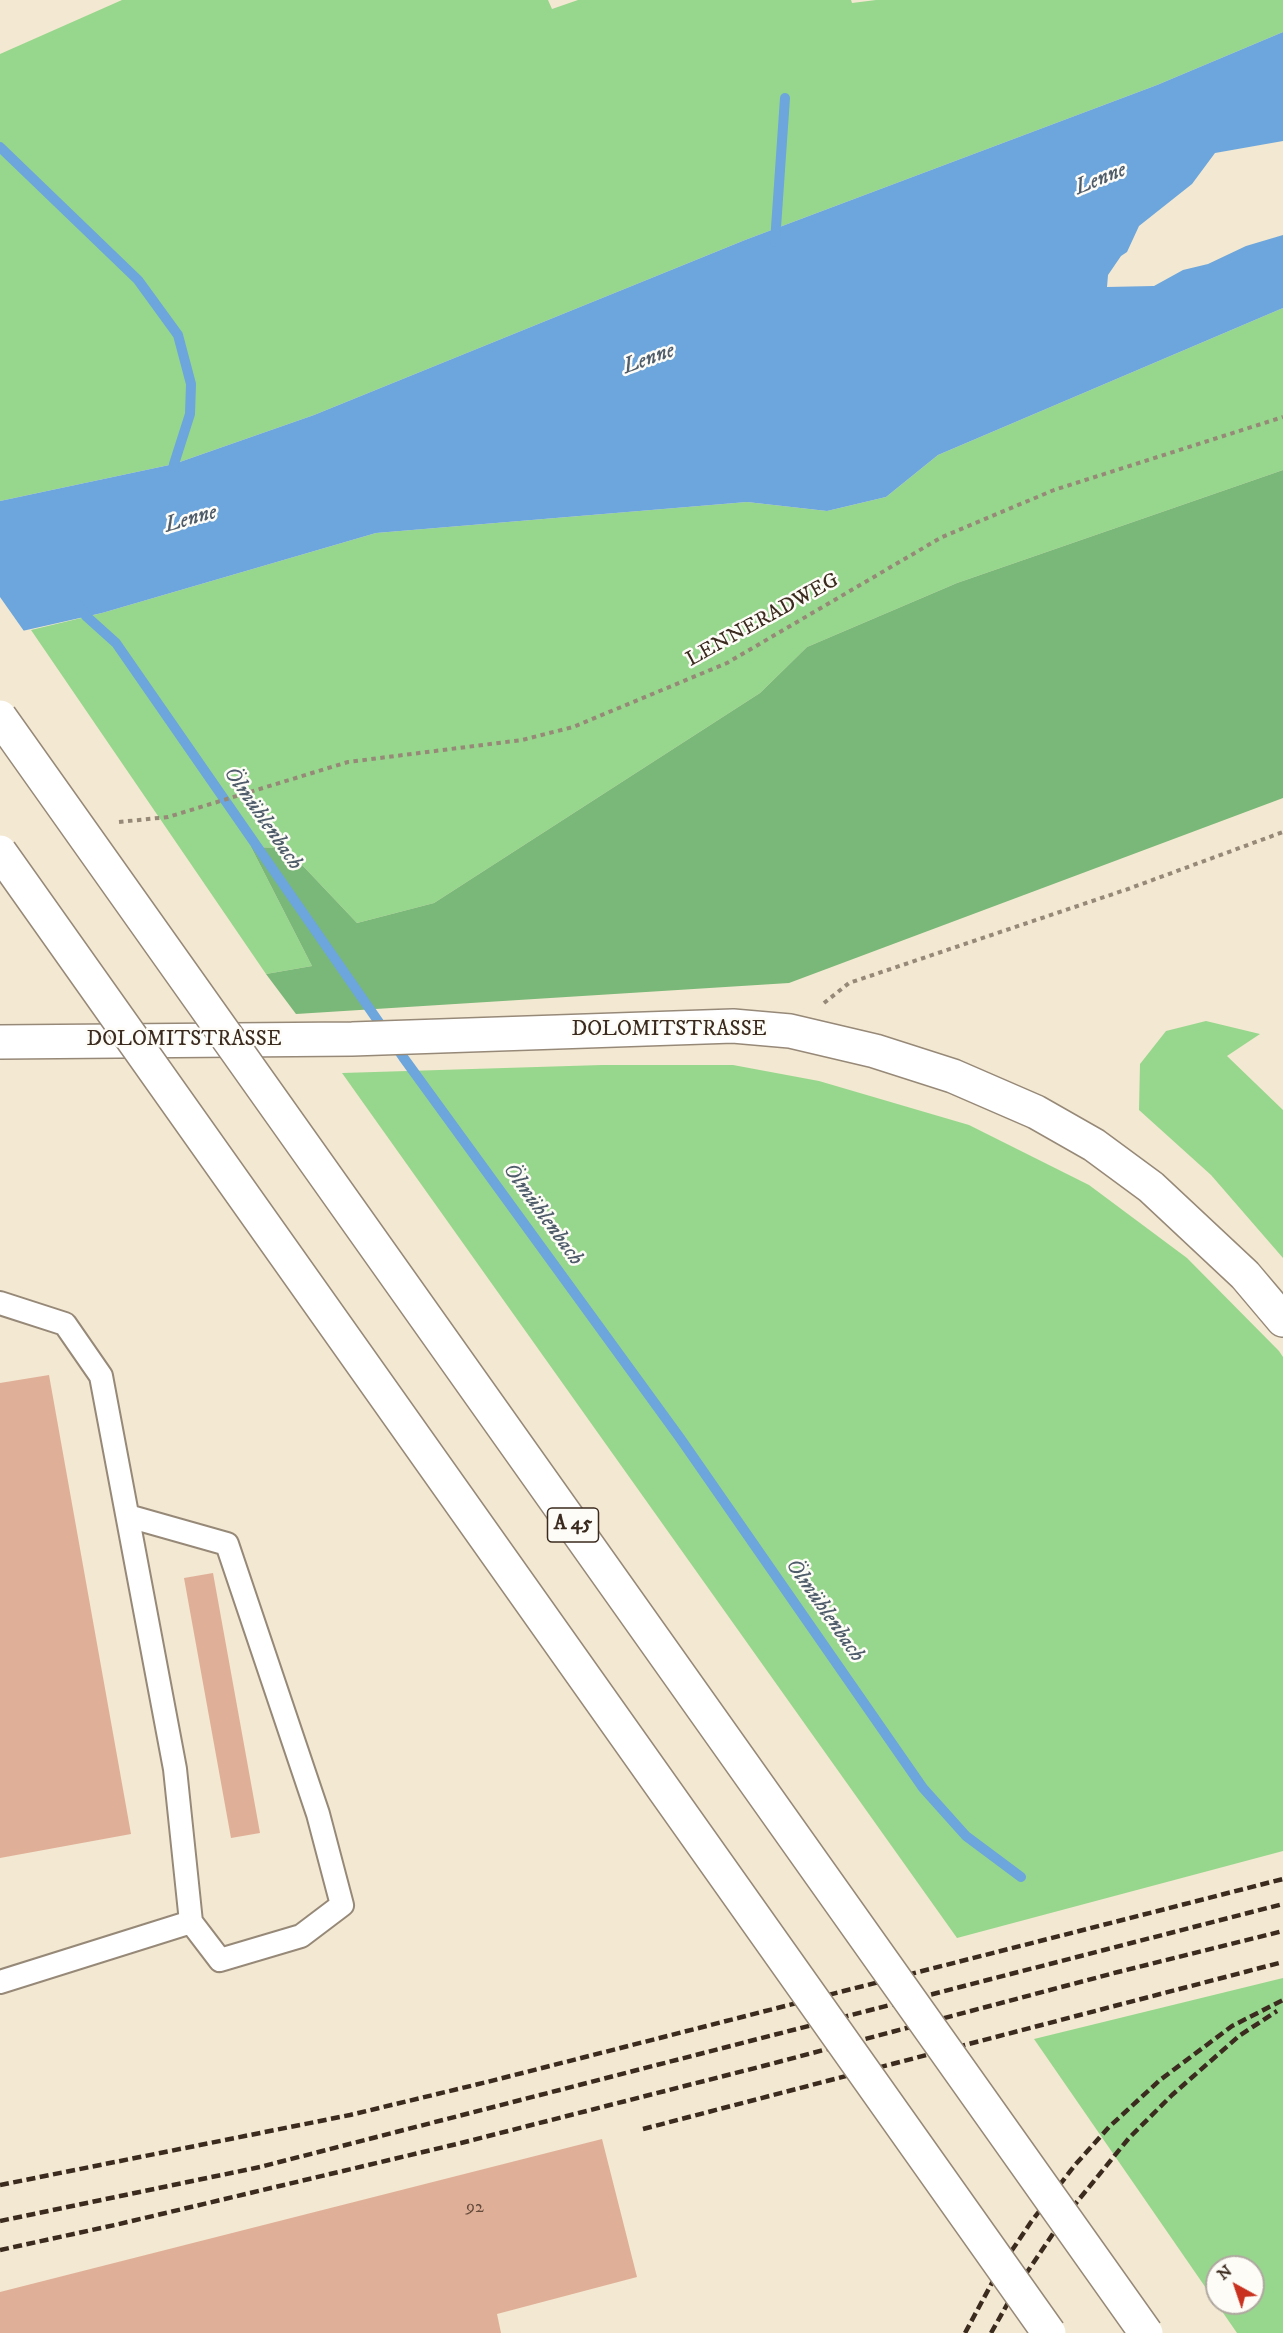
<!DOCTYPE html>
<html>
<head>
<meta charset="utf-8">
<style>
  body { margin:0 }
  #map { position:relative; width:1283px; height:2333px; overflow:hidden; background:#f3e8d1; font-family:"IM FELL DW Pica",serif }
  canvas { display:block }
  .north { position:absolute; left:1205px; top:2255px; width:60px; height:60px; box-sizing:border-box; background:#fdfcf7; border:2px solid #afa8a0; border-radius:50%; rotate:320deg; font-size:16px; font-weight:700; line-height:24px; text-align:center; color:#3b2a1e }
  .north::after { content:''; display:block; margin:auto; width:21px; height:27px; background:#c8321e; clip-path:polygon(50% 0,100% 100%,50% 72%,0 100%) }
</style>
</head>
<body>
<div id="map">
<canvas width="1283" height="2333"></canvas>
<div class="north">N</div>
</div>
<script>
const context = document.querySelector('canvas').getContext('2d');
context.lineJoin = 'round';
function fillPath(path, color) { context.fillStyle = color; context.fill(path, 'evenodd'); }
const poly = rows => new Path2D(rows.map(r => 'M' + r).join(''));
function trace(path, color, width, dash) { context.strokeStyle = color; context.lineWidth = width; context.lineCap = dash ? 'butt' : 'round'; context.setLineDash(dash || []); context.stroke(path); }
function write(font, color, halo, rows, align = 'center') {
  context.font = font + ' "IM FELL DW Pica",serif'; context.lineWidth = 5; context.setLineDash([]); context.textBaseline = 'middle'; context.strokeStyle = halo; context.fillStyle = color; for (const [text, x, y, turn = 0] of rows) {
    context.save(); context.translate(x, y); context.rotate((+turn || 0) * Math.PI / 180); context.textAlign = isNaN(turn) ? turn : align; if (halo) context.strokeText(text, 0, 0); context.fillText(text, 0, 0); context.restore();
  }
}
fillPath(poly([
  [122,0,548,0,552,9,578,0,851,0,852,3,876,0,1283,0,1283,32,1157,85,745,240,314,415,174,464,0,501,0,54],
  [1283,308,1283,470,957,583,807,647,760,693,434,903,357,923,286,848,251,847,312,966,266,974,31,630,102,613,376,533,747,502,827,511,886,497,938,455],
  [1206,1021,1260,1034,1227,1056,1283,1110,1283,1258,1211,1175,1139,1110,1140,1064,1166,1031],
  [602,1065,733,1065,819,1081,969,1125,1089,1185,1187,1258,1279,1351,1283,1357,1283,1851,957,1938,342,1073],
  [1283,1978,1283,2333,1237,2333,1034,2039],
  [1217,2267,1253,2267,1253,2303,1217,2303]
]), '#97d78d');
fillPath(poly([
  [1283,470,1283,798,789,983,296,1014,266,974,312,966,251,847,286,848,357,923,434,903,760,693,807,647,957,583]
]), '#79b878');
fillPath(poly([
  [1283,32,1283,141,1215,153,1192,184,1139,226,1127,252,1121,256,1108,275,1107,287,1154,286,1183,270,1208,264,1246,246,1283,235,1283,308,938,455,886,497,827,511,747,502,376,533,102,613,0,636,0,501,174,464,314,415,745,240,1157,85]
]), '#6ca6dc');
fillPath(poly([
  [0,597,26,634,0,639]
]), '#f3e8d1');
trace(poly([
  [0,147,138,280,178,335,191,384,190,414,174,464,172,479],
  [775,242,785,98],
  [79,606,86,616,116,643,403,1057,680,1438,923,1788,966,1836,1021,1877]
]), '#6ca6dc', 10);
fillPath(poly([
  [49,1375,131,1834,0,1858,0,1383],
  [213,1573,260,1833,231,1838,184,1578],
  [602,2139,637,2277,497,2314,501,2333,0,2333,0,2292]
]), '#e0af98');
const lane = poly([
  [0,1303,65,1324,101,1376,175,1769,191,1922,0,1982],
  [128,1516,227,1544,318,1814,342,1905,301,1936,220,1960,191,1922]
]);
const secondary = poly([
  [0,1042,352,1039,733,1026,790,1031,875,1051,953,1076,1036,1112,1094,1145,1151,1187,1245,1275,1283,1320]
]);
trace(lane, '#978978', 26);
trace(secondary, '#978978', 36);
trace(poly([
  [119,822,168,817,348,762,522,740,573,727,727,663,942,537,1054,490,1283,417],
  [824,1003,849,983,1128,889,1283,832]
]), '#978978', 4, [4.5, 4.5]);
trace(lane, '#fff', 22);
trace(secondary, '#fff', 33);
trace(poly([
  [643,2129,1283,1962],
  [0,2185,350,2115,487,2082,1283,1879],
  [0,2221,260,2167,1283,1904],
  [0,2250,115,2225,461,2143,767,2065,1118,1972,1283,1931],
  [965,2333,1000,2268,1031,2222,1075,2165,1109,2127,1160,2080,1232,2026,1283,2000],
  [991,2333,1017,2287,1063,2219,1129,2138,1172,2095,1239,2036,1277,2011]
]), '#3b2a1e', 4.5, [9, 4.5]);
const highwayBridge = poly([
  [0,717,1146,2333],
  [0,852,1049,2333]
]);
trace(highwayBridge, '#978978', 36, []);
trace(highwayBridge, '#fff', 33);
write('18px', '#644b3c', null, [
  ["92",475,2208]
]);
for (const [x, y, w] of [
  [573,1525,51]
]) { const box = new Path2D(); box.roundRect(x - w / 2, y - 17, w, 34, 4.5); context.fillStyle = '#fdfcf7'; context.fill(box); trace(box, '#3b2a1e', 1.5); }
write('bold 20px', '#3b2a1e', null, [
  ["A 45",573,1525]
]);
write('21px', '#3b2a1e', '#fdfcf7', [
  ["LENNERADWEG",763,621,-29],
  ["DOLOMITSTRASSE",669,1031],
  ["DOLOMITSTRASSE",184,1041]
]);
write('italic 22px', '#4f5c6a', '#fdfcf7', [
  ["Lenne",1101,180,-22],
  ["Lenne",649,360,-20],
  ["Lenne",191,520,-16],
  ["Ölmühlenbach",262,819,55],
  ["Ölmühlenbach",542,1215,54],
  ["Ölmühlenbach",824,1611,55]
]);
</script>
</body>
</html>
